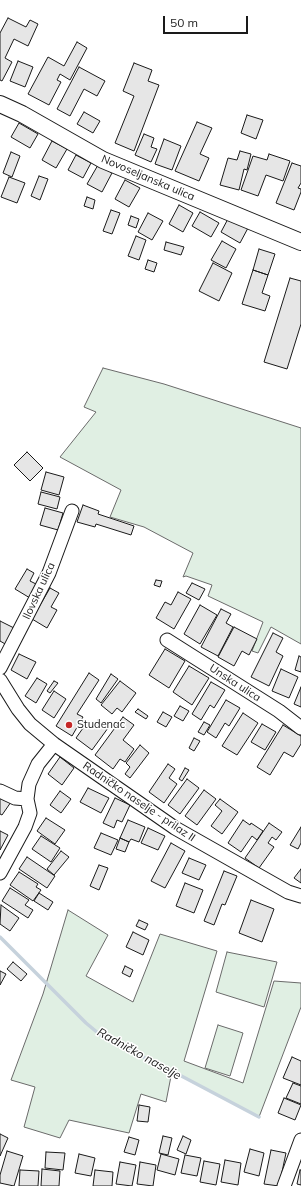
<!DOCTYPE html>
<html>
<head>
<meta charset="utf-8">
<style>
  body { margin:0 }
  #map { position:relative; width:301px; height:1186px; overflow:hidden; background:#fff; font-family:Mulish,sans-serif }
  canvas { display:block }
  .scale { position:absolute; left:163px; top:16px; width:85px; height:18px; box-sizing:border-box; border:2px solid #1a1a1a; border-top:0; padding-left:5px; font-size:12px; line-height:14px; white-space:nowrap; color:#1a1a1a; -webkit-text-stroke:3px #fff; paint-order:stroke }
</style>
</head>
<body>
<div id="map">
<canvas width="301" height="1186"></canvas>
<div class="scale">50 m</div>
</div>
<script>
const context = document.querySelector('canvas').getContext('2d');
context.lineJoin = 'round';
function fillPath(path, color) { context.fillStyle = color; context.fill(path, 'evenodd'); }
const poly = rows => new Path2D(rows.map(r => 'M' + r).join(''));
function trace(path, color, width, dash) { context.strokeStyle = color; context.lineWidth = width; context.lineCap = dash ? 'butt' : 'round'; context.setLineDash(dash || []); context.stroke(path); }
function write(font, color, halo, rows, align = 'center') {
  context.font = font + ' Mulish,sans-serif'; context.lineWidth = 3; context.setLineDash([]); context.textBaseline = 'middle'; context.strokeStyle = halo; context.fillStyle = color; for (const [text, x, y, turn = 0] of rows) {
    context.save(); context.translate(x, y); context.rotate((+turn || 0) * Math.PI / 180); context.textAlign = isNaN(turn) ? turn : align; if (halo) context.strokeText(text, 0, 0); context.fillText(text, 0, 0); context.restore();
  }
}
const green = poly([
  [103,368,164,384,301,428,301,644,271,627,258,653,252,651,263,622,208,596,212,585,186,576,183,577,193,553,144,527,110,517,121,490,60,457,96,412,84,407,103,368],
  [68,910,108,935,86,976,133,1002,160,934,217,951,184,1061,243,1083,274,981,301,983,301,1007,259,1117,172,1071,166,1102,141,1094,129,1133,69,1120,60,1138,24,1127,35,1087,11,1080,43,994,68,910],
  [227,952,277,962,264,1007,216,992,227,952],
  [218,1025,243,1033,230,1076,205,1068,218,1025]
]);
fillPath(green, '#e0efe3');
trace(green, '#6a6a6a', 1);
trace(poly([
  [0,937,86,1023,104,1038,172,1071,259,1117]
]), '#c6d2dc', 3.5);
const building = poly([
  [8,18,26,27,30,20,38,24,28,46,14,39,5,58,12,62,2,81,0,80,0,33,8,18],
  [77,42,87,48,70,80,60,74,57,80,61,82,49,105,28,94,48,57,64,66,77,42],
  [18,61,33,67,25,87,10,81,18,61],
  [134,63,152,70,148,81,159,85,134,151,115,143,134,96,123,91,134,63],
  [79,67,105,81,97,96,84,89,70,116,57,109,79,67],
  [84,112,100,121,93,133,77,124,84,112],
  [247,115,263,120,256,139,241,133,247,115],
  [197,122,212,128,200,154,209,158,199,181,175,171,197,122],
  [19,123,38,134,30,148,11,137,19,123],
  [144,134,154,138,151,147,157,149,151,162,135,155,144,134],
  [164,139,181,146,172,170,155,164,164,139],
  [52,141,67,149,56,168,42,160,52,141],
  [240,151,251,154,247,170,244,169,239,190,220,185,228,158,237,160,240,151],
  [11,152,20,156,12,177,3,173,11,152],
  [269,154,290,161,283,181,266,175,258,196,241,190,253,156,267,160,269,154],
  [76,155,91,163,83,178,68,170,76,155],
  [292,163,301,166,301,183,298,188,301,189,301,192,294,210,276,203,292,163],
  [98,165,112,173,102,192,87,184,98,165],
  [39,176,48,179,40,200,31,196,39,176],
  [9,177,25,183,17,203,1,197,9,177],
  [125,180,140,188,129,207,115,199,125,180],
  [87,197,95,200,93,209,84,206,87,197],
  [179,205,193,213,183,232,169,224,179,205],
  [111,210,120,213,112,234,103,231,111,210],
  [200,212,219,223,211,237,192,226,200,212],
  [148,213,163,221,152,240,138,232,148,213],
  [131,216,139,219,136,228,128,225,131,216],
  [229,217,248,228,240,243,221,232,229,217],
  [136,236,146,240,139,260,128,256,136,236],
  [222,241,236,249,226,268,211,260,222,241],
  [166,242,184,247,181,255,164,250,166,242],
  [259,249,275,254,268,275,253,270,259,249],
  [148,260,157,263,154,272,145,269,148,260],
  [213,263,232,273,219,301,199,291,213,263],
  [253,270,268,275,262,293,270,296,265,311,242,304,253,270],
  [290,278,301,281,301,324,287,369,264,362,290,278],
  [27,452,43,468,30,481,14,465,27,452],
  [46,472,64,477,59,495,41,490,46,472],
  [41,492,60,497,57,509,38,504,41,492],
  [83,505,99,511,98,514,134,526,131,535,96,524,95,527,77,522,83,505],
  [45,508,63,513,58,530,40,525,45,508],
  [27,569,34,573,30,581,38,585,30,598,15,589,27,569],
  [156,580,162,581,160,587,154,585,156,580],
  [192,583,205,589,199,600,186,593,192,583],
  [50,588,59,593,51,607,57,610,47,628,32,619,50,588],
  [178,592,191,599,174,629,156,618,165,602,171,605,178,592],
  [200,605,217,615,200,644,184,634,200,605],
  [221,609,231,614,226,623,233,627,218,656,201,647,221,609],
  [0,621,16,629,7,645,0,641,0,621],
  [234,627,257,639,249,655,242,651,234,666,218,657,234,627],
  [273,633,283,638,276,652,283,656,269,686,251,677,273,633],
  [165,649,185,661,169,688,149,675,165,649],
  [19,654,36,662,27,679,11,670,19,654],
  [299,656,301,657,301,672,295,670,299,656],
  [189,666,209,678,192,705,173,692,189,666],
  [281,669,298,677,289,698,272,691,281,669],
  [89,673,99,680,77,714,83,717,72,736,56,726,89,673],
  [111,674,118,679,101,703,96,699,111,674],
  [37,678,47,684,36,703,25,696,37,678],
  [54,681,58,683,50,693,47,691,54,681],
  [120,681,136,693,122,712,117,708,112,714,101,705,120,681],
  [211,682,225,690,214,708,210,705,201,720,192,714,211,682],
  [301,687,301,707,294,704,301,687],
  [54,691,66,699,54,718,42,710,54,691],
  [226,700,240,708,229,726,225,723,216,738,207,732,226,700],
  [180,706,189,711,183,721,174,716,180,706],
  [138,709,148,716,146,719,135,712,138,709],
  [163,712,172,717,166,727,157,722,163,712],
  [243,713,258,723,237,755,222,746,243,713],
  [123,717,134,725,123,740,134,749,125,762,120,759,113,769,95,755,123,717],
  [98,720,108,728,92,750,76,738,88,721,94,726,98,720],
  [204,722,210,725,204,735,198,732,204,722],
  [262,724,276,732,265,750,251,742,262,724],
  [283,725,301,736,301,744,293,757,284,752,270,775,257,767,283,725],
  [194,738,200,741,194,751,189,748,194,738],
  [140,745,149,753,130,778,125,774,130,767,126,763,140,745],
  [60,757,74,768,62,785,48,774,60,757],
  [168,764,175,769,169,778,177,784,164,803,149,792,168,764],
  [185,768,189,770,182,781,179,779,185,768],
  [187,779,199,788,180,814,168,805,187,779],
  [88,788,109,798,101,813,80,802,88,788],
  [204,790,216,799,197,825,185,816,204,790],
  [60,791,71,799,61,813,50,805,60,791],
  [0,794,11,802,2,815,0,814,0,794],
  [115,798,130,805,122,822,117,820,114,828,103,823,115,798],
  [220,799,238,812,222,834,211,826,222,811,215,805,220,799],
  [46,818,65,830,55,844,37,831,46,818],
  [128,820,145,827,139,842,131,839,129,842,120,838,128,820],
  [243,820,250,825,251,823,263,831,257,840,252,836,241,852,228,843,243,820],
  [269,823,282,832,276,840,272,837,268,843,274,847,259,868,245,858,269,823],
  [301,827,301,843,298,849,290,845,301,827],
  [148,828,165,836,158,850,141,843,148,828],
  [0,831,8,835,0,850,0,831],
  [101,833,118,840,111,855,94,848,101,833],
  [41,836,60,848,51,862,32,849,41,836],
  [120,838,129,842,125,852,116,849,120,838],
  [171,843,185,851,165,888,151,881,171,843],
  [61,851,69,857,54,875,47,869,61,851],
  [27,857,55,876,47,888,19,869,27,857],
  [189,858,206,865,199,880,182,873,189,858],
  [99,865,108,868,99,890,90,886,99,865],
  [301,869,301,883,294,878,301,869],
  [224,871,237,876,225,905,222,904,214,925,204,921,224,871],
  [19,872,38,884,36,887,41,890,33,901,10,885,19,872],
  [185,883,203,890,194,913,176,906,185,883],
  [10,888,29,900,25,905,33,910,28,918,2,901,10,888],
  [39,893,53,902,48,910,34,901,39,893],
  [251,900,274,909,262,942,239,933,251,900],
  [1,905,19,918,10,931,0,924,1,905],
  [139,920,148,924,145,930,136,926,139,920],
  [133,932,149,940,143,955,126,947,133,932],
  [13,962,27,974,21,981,7,969,13,962],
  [125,966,133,970,130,977,122,973,125,966],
  [0,971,6,974,0,985,0,971],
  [292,1057,301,1061,301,1085,283,1078,292,1057],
  [293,1083,301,1086,301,1104,286,1098,293,1083],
  [284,1098,301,1105,295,1120,278,1113,284,1098],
  [139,1105,150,1107,148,1122,137,1121,139,1105],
  [0,1134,8,1138,0,1156,0,1134],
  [163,1136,172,1138,168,1155,159,1153,163,1136],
  [183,1136,191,1140,186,1154,177,1150,183,1136],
  [129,1137,139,1140,135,1155,124,1152,129,1137],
  [250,1149,264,1153,259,1176,244,1172,250,1149],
  [271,1150,286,1153,279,1186,264,1184,271,1150],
  [7,1151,23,1156,14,1186,0,1183,0,1175,7,1151],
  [46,1152,65,1153,63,1170,45,1168,46,1152],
  [79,1154,95,1158,91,1176,75,1173,79,1154],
  [161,1154,179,1159,175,1175,157,1170,161,1154],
  [185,1155,201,1158,197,1176,181,1173,185,1155],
  [225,1160,241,1163,238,1185,221,1182,225,1160],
  [204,1161,220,1164,216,1185,200,1182,204,1161],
  [120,1162,136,1165,132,1186,116,1184,120,1162],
  [140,1162,156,1165,153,1186,137,1184,140,1162],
  [42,1169,60,1171,59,1186,41,1186,42,1169],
  [20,1170,39,1171,38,1186,19,1186,20,1170],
  [95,1170,113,1172,112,1186,93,1186,95,1170],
  [300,1170,301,1170,301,1185,297,1184,300,1170]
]);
fillPath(building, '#e6e6e6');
trace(building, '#1a1a1a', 1);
const minor = poly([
  [167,640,279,711,301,728],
  [0,668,49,573,72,511],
  [0,680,18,709,30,724,54,744,175,828,288,892,301,896],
  [0,791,15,798,27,799],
  [0,873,25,827,30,813,27,799,29,784,38,764,54,744],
  [284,1186,301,1140]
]);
const major = poly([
  [0,104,22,114,103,160,301,242]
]);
trace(minor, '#1a1a1a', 15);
trace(major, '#1a1a1a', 18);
trace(minor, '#fff', 13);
trace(major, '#fff', 16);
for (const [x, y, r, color] of [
  [69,725,4,"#c62828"]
]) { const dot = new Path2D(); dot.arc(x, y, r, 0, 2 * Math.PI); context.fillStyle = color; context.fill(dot); trace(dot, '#fff', 1.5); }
write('11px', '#1a1a1a', '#fff', [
  ["Novoseljanska ulica",148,178,23],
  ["Ilovska ulica",39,591,-65],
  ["Unska ulica",235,683,33],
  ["Radničko naselje - prilaz II",139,802,34]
]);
write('11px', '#1a1a1a', '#fff', [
  ["Studenac",77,725]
], 'left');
write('italic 12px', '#1a1a1a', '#fff', [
  ["Radničko naselje",139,1054,29]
]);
</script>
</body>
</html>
